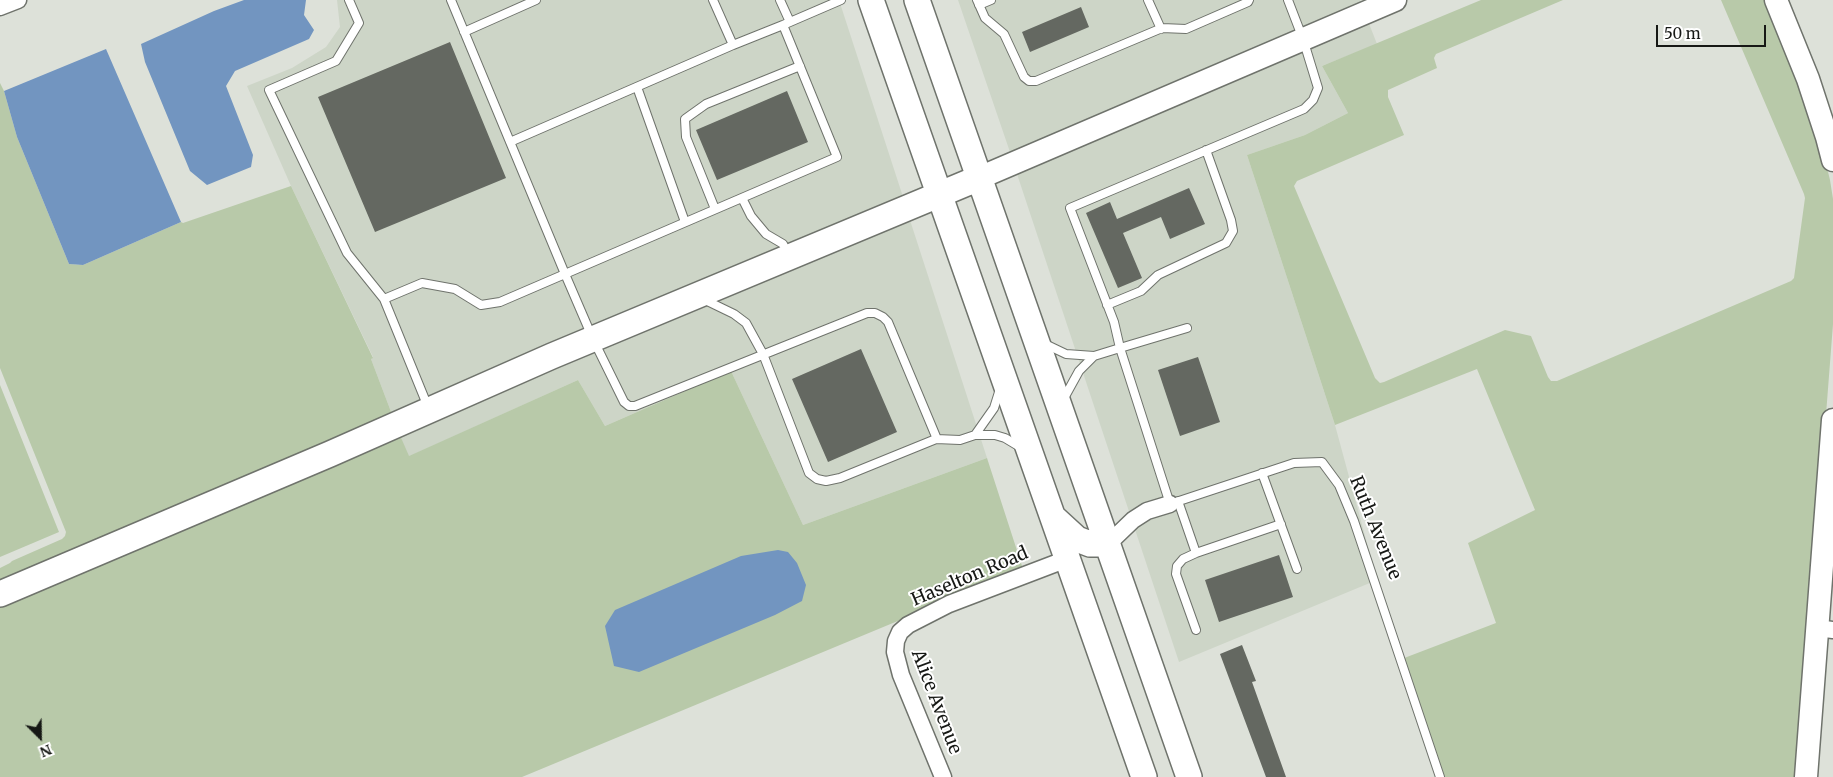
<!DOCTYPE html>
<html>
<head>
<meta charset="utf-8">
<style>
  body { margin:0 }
  #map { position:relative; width:1833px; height:777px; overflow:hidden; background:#dde1d9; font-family:Merriweather,serif }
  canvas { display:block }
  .north { position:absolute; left:15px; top:712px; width:50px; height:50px; -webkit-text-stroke:4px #fff; paint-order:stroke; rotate:157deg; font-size:14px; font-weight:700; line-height:20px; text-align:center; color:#161815 }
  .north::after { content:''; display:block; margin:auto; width:18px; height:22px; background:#161815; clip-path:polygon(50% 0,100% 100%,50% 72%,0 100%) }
  .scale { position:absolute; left:1656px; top:25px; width:110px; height:22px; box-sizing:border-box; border:2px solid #161815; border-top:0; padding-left:6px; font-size:15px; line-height:18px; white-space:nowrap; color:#161815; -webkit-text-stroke:4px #fff; paint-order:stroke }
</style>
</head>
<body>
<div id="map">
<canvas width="1833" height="777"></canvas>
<div class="north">N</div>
<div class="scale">50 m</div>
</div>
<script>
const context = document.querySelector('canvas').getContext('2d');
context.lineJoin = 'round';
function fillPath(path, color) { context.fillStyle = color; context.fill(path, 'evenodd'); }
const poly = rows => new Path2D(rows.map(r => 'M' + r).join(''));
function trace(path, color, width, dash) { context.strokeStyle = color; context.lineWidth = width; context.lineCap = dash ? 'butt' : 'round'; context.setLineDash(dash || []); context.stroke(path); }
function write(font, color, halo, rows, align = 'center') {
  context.font = font + ' Merriweather,serif'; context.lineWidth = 4; context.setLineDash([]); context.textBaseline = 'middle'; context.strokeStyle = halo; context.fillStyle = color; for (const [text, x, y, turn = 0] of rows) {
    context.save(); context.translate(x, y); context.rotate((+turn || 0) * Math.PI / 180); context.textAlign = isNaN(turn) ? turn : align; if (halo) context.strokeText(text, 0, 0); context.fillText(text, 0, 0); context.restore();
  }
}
fillPath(poly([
  [337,0,839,0,904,200,393,417,371,359,373,357,291,186,247,86,292,68,326,47,340,27],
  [958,0,1360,0,1362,5,1011,155],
  [1368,21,1377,44,1322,66,1348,113,1305,135,1247,155,1335,425,1377,580,1179,662,1016,171],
  [909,217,987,458,803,525,731,371,605,426,578,380,408,457,399,433]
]), '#cdd5c7');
fillPath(poly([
  [1481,0,1563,0,1436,54,1434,58,1437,68,1388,90,1388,97,1404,135,1297,181,1294,186,1375,378,1380,383,1384,382,1505,330,1531,336,1548,377,1551,381,1557,381,1791,281,1794,278,1805,198,1804,194,1721,0,1768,0,1820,139,1830,180,1833,199,1833,324,1798,777,1438,777,1399,660,1496,623,1468,543,1535,510,1477,369,1335,425,1247,155,1305,135,1348,113,1322,66],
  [0,83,4,91,17,137,69,264,83,265,181,222,183,223,291,186,373,358,371,359,393,417,0,585,0,568,10,563,12,561,62,539,65,536,66,532,0,368],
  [731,371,803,525,987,458,1023,569,522,777,0,777,0,603,399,433,409,456,578,380,605,426],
  [0,385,59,532,0,557]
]), '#b8c9a9');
fillPath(poly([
  [244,0,306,0,304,15,314,30,309,39,235,71,226,86,253,155,251,167,207,185,190,171,145,62,141,44,214,11],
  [106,49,181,222,83,265,69,264,17,137,4,91],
  [778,550,788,552,797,563,806,585,802,601,775,615,639,672,614,666,605,626,615,610,741,556]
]), '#7295c0');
fillPath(poly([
  [1081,7,1089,27,1030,52,1022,32],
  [450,42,506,178,375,232,318,97],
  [787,91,808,142,717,180,696,130],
  [1189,188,1205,224,1170,239,1161,217,1123,233,1142,278,1118,288,1086,213,1110,202,1117,219],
  [861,349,897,432,828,462,792,379],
  [1198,357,1220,422,1180,436,1158,370],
  [1279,555,1293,597,1219,622,1205,580],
  [1242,645,1256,681,1252,682,1286,777,1266,777,1220,654]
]), '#646861');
const lane = poly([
  [349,0,359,23,336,61,269,90,347,253,384,299,428,407],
  [713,0,733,45,783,25],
  [780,0,790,22],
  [841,0,783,25,837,157,565,274,593,339,624,402,629,406,635,406,867,313,875,313,883,317,888,322,937,439],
  [977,0,985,18,1004,34,1024,77,1029,81,1036,81,1162,28,1186,29,1248,2,1249,0],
  [1148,0,1161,29],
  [979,5,991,0],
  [464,32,536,0],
  [637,87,685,222],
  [510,142,733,45],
  [742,198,751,216,766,234,783,244,788,254],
  [715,209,686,137,685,119,706,104,800,66],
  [384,299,422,283,455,289,481,305,500,302,565,274,451,0],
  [703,299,734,314,746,323,763,354,809,473,817,479,826,481,840,478,936,439,960,440,975,435],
  [1107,305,1141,291,1158,275,1226,243,1233,231,1231,220,1206,150],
  [1187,328,1120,348,1114,322,1070,208,1304,109,1313,100,1318,88,1303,39,1288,0],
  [1043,343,1066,354,1094,356,1079,371,1063,400],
  [1094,356,1120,348,1170,504,1294,463,1322,462,1339,485,1354,521,1440,777],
  [1000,389,994,408,975,435,995,435,1005,438,1020,447],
  [1262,473,1297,569],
  [1178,501,1196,553,1281,524],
  [1196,630,1176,574,1177,566,1183,559,1196,553]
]);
const street = poly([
  [0,7,18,0],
  [1108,544,1133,520,1147,511,1170,504],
  [1817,628,1833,630],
  [943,777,901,675,895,652,896,641,900,632,908,625,949,604,1067,559]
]);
const secondary = poly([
  [1776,0,1808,79,1827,137,1833,160],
  [979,178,1395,0],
  [1806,777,1833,420]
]);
const primary = poly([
  [871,0,1144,777],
  [917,0,1189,777],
  [1053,517,1077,539,1090,544,1108,544],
  [0,594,330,454,552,356,979,178]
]);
trace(lane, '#6f736c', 10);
trace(street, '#6f736c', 19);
trace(secondary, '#6f736c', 25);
trace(primary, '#6f736c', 28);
trace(lane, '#fff', 8);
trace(street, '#fff', 16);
trace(secondary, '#fff', 22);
trace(primary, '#fff', 25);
write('18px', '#161815', '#fff', [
  ["Ruth Avenue",1375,528,68],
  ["Haselton Road",970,577,-23],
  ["Alice Avenue",936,702,69]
]);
</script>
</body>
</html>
